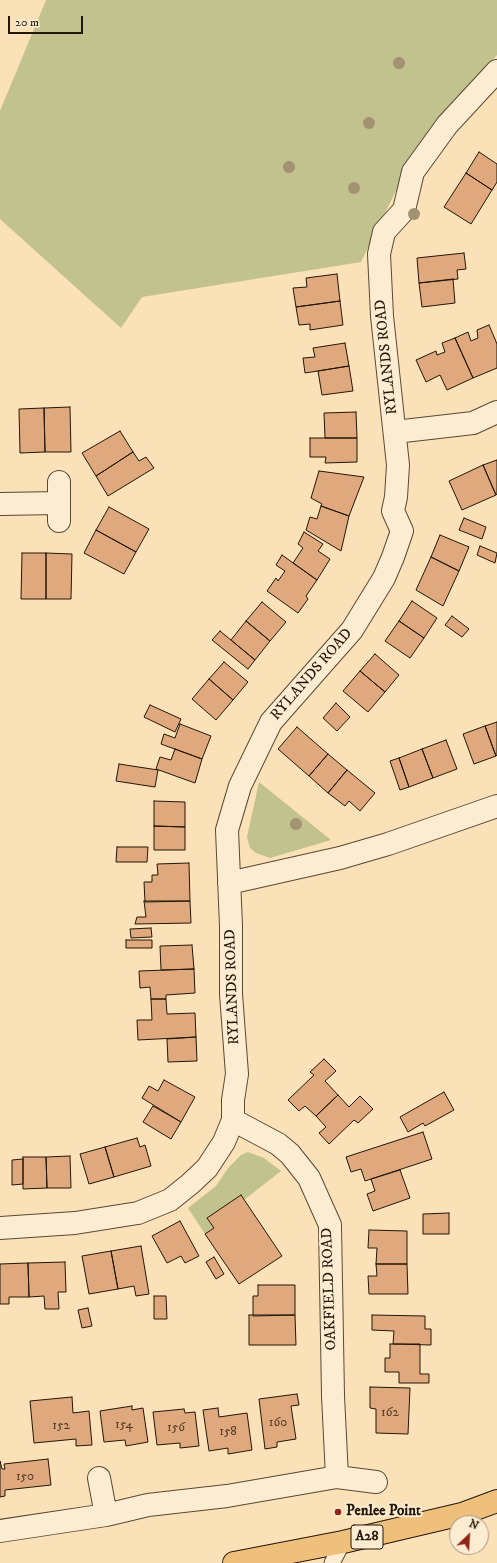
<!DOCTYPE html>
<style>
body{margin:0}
#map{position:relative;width:497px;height:1563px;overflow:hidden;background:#fbe1b8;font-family:"IM FELL DW Pica",serif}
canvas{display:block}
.north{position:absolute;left:449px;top:1515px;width:40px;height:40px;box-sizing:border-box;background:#fcecd1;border:1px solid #a59681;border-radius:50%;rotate:25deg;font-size:11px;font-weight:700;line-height:16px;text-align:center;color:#221608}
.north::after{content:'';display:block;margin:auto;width:14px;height:18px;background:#8f2418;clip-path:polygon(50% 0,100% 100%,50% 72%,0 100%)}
.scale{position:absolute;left:8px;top:16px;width:75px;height:18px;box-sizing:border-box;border:2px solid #221608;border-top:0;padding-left:5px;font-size:12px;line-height:14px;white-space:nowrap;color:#221608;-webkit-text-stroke:3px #fcecd1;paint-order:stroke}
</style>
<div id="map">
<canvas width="497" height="1563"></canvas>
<div class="north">N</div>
<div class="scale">20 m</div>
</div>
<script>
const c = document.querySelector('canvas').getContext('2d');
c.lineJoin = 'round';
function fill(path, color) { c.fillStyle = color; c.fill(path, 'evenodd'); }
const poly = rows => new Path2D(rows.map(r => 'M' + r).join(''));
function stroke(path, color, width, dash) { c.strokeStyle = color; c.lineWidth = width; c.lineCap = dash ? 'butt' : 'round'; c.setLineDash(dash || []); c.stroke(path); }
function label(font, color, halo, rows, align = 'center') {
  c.font = font + ' "IM FELL DW Pica",serif'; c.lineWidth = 4; c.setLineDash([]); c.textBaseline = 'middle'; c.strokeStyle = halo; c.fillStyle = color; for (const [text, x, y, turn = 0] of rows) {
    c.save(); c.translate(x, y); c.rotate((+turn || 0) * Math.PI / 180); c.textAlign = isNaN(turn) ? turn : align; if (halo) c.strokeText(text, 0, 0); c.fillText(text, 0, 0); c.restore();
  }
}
fill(poly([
 [46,0,497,0,497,55,465,92,436,120,411,160,361,262,142,297,121,328,0,219,0,111],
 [259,782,331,840,270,858,256,853,250,848,247,837],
 [248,1152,264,1158,281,1171,244,1200,241,1195,207,1218,214,1228,205,1234,188,1208,216,1186,228,1168,241,1155]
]), '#c1c28d');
const building = poly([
 [479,152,497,164,497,182,492,190,466,173,479,152],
 [466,173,492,190,471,224,444,207,466,173],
 [464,253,466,269,457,270,458,279,419,283,417,258,464,253],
 [337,274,340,301,296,307,293,288,307,287,306,278,337,274],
 [453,279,455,303,422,307,419,283,453,279],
 [340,301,343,325,310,330,310,324,299,325,296,307,340,301],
 [489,325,497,344,497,368,473,378,455,338,468,332,471,341,478,338,477,330,489,325],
 [455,338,473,378,447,390,440,375,426,382,416,360,436,351,437,355,445,352,442,343,455,338],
 [345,343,349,366,305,373,303,358,315,357,313,348,345,343],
 [349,366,353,391,322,395,318,371,349,366],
 [70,407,71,452,45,452,44,408,70,407],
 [44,408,45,452,20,453,19,409,44,408],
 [356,412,357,438,325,438,324,413,356,412],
 [120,431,133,452,96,476,82,453,120,431],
 [310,438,357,438,357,462,325,463,326,457,310,457,310,438],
 [133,452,139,461,146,457,154,468,108,496,96,476,133,452],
 [497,460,497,494,496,495,483,465,497,460],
 [483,465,496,495,462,510,449,481,483,465],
 [319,471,364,477,349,516,321,506,322,504,311,498,319,471],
 [321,506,349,516,341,551,306,530,310,517,317,519,321,506],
 [109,507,149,529,136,552,96,530,109,507],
 [464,518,486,527,482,539,459,530,464,518],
 [96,530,136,552,124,574,84,553,96,530],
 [304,532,323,544,318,551,330,559,317,580,293,563,303,548,298,544,304,532],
 [440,535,469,547,459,571,431,557,440,535],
 [480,546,497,553,495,563,477,555,480,546],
 [22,553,46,553,46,599,21,599,22,553],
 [46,553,72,554,71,599,46,599,46,553],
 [282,555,317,580,306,596,308,599,298,613,267,591,276,578,278,581,285,571,276,565,282,555],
 [431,557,459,571,443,606,416,590,431,557],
 [412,601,437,618,424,638,399,621,412,601],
 [262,602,286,622,270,641,246,621,262,602],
 [452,616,469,629,462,637,445,625,452,616],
 [246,621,270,641,255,660,231,640,246,621],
 [399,621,424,638,410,658,385,641,399,621],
 [220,631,255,660,248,669,212,640,220,631],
 [375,654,399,675,385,692,360,671,375,654],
 [224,662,248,682,233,700,209,679,224,662],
 [360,671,385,692,368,712,343,691,360,671],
 [209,679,233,700,216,720,192,699,209,679],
 [336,703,350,717,337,731,323,718,336,703],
 [150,705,181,719,175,732,144,717,150,705],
 [497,722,497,755,496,756,485,726,497,722],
 [180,724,211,736,202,759,161,744,164,734,175,738,180,724],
 [485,726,496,756,474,764,463,734,485,726],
 [297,727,328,754,309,776,278,749,297,727],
 [446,740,457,769,433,778,422,749,446,740],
 [175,749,202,759,195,783,156,769,160,757,171,760,175,749],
 [422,749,433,778,409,787,399,758,422,749],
 [328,754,347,770,328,793,309,776,328,754],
 [399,758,409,787,400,790,390,761,399,758],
 [119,764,158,770,155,787,116,781,119,764],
 [347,770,375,793,360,811,349,801,345,806,328,793,347,770],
 [154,801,185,802,185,827,154,826,154,801],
 [154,826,185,827,185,850,154,850,154,826],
 [117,847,148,847,147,862,116,862,117,847],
 [189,863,190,901,145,902,144,882,152,882,152,875,158,875,157,864,189,863],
 [144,901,190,901,191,923,135,924,137,917,146,917,144,901],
 [151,928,152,937,131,938,130,929,151,928],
 [126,940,152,940,152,948,126,948,126,940],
 [192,945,194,969,161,970,160,946,192,945],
 [194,969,195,993,166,995,166,999,151,999,150,987,140,988,139,971,194,969],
 [151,999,166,999,167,1014,195,1013,196,1037,138,1040,137,1020,152,1020,151,999],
 [196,1037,197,1061,168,1062,167,1039,196,1037],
 [324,1059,336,1071,325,1081,338,1095,316,1116,305,1106,299,1111,288,1100,314,1075,310,1072,324,1059],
 [164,1080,195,1097,181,1122,142,1098,149,1086,158,1091,164,1080],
 [444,1092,454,1110,425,1126,423,1123,408,1132,400,1117,444,1092],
 [338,1095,349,1107,360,1096,373,1109,358,1123,354,1120,329,1144,319,1133,326,1127,316,1116,338,1095],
 [153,1106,181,1122,171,1139,143,1122,153,1106],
 [423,1132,432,1159,365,1181,361,1169,351,1172,346,1157,423,1132],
 [137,1138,140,1147,145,1145,151,1166,114,1177,105,1147,137,1138],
 [105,1147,114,1177,89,1184,80,1154,105,1147],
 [70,1156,71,1188,47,1188,46,1157,70,1156],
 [23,1157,46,1157,47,1188,23,1189,23,1157],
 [23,1159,23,1184,12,1185,12,1160,23,1159],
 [400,1170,410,1198,373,1211,367,1194,375,1191,371,1179,400,1170],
 [241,1195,282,1256,239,1284,205,1234,214,1228,207,1218,241,1195],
 [449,1213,449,1234,423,1234,423,1214,449,1213],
 [180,1221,199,1256,185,1263,181,1256,167,1263,152,1236,180,1221],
 [369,1230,407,1231,407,1264,376,1264,377,1248,368,1248,369,1230],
 [141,1246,149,1294,136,1296,134,1286,118,1289,111,1251,141,1246],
 [111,1251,118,1289,89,1294,82,1256,111,1251],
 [214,1257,224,1274,216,1279,206,1262,214,1257],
 [65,1262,66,1292,58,1292,59,1309,45,1309,44,1296,29,1297,28,1263,65,1262],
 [28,1263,29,1297,9,1297,9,1304,0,1304,0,1264,28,1263],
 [376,1264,407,1264,408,1294,369,1294,368,1276,377,1276,376,1264],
 [258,1285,295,1285,295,1315,253,1316,253,1296,258,1296,258,1285],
 [154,1296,166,1296,167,1319,154,1319,154,1296],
 [88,1308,92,1326,82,1328,78,1310,88,1308],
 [249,1315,295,1315,296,1345,249,1345,249,1315],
 [372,1315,425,1316,425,1329,431,1329,431,1345,393,1344,394,1331,372,1330,372,1315],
 [390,1344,420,1344,420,1374,429,1374,429,1383,399,1383,399,1372,385,1372,385,1358,390,1358,390,1344],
 [370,1387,410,1388,408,1434,376,1433,376,1409,370,1408,370,1387],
 [297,1394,299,1405,291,1406,296,1439,277,1442,277,1447,265,1449,259,1399,297,1394],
 [72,1397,73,1413,89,1411,92,1445,76,1446,76,1439,34,1443,30,1401,72,1397],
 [132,1406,132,1410,143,1408,148,1442,126,1446,125,1440,104,1442,100,1411,132,1406],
 [218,1408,219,1417,247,1413,252,1450,228,1454,228,1448,209,1451,203,1410,218,1408],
 [184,1409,185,1413,195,1412,199,1446,180,1448,180,1443,157,1445,153,1412,184,1409],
 [48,1459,51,1485,5,1490,5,1496,0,1497,0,1461,2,1469,5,1469,4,1464,48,1459]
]);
fill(building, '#dfa97d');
stroke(building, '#221608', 1);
const lane = poly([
 [332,1563,343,1542]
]);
const street = poly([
 [395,432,473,423,497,412],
 [59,482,59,521],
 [0,504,59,503],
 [229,883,340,858,388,844,497,806],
 [0,1228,75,1223,138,1213,170,1200,190,1184,207,1168,224,1142,233,1120,233,1100,237,1074,231,994,231,926,227,830,240,786,271,722,352,630,384,578,393,557,402,531,393,511,396,497,398,465,382,316,379,254,384,232,404,210,413,172,447,125,497,71],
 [337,1477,376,1482],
 [99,1478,106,1515],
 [0,1531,106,1515,148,1505,227,1496,337,1477,333,1396,330,1225,309,1178,290,1154,278,1144,233,1120]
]);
const highway = poly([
 [234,1563,343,1542,462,1514,497,1501]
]);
stroke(lane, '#584934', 17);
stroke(street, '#584934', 24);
stroke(highway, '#221608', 24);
stroke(lane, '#fcecd1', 15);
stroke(street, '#fcecd1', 22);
stroke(highway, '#eec07c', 22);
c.fillStyle = '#a29271';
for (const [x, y] of [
 [399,63],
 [369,123],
 [289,167],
 [354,188],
 [414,214],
 [296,824]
]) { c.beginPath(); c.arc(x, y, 6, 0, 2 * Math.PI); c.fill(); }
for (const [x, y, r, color] of [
 [338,1512,4,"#8f2418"]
]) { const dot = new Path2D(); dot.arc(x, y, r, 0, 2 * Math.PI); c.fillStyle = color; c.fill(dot); stroke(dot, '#fcecd1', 1.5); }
label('13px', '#513b25', null, [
 ["162",390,1413],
 ["160",278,1423],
 ["154",124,1425],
 ["152",61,1426],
 ["156",176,1428],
 ["158",228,1432],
 ["150",25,1477]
]);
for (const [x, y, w] of [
 [367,1537,32]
]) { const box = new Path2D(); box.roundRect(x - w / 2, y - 12, w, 24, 3); c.fillStyle = '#fcecd1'; c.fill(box); stroke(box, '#221608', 1); }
label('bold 14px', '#221608', null, [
 ["A28",367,1537]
]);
label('15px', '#221608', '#fcecd1', [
 ["RYLANDS ROAD",387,357,-96],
 ["RYLANDS ROAD",312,675,-49],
 ["RYLANDS ROAD",233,987,-92],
 ["OAKFIELD ROAD",330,1289,-92]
]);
label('bold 15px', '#221608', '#fcecd1', [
 ["Penlee Point",346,1512]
], 'left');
</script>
